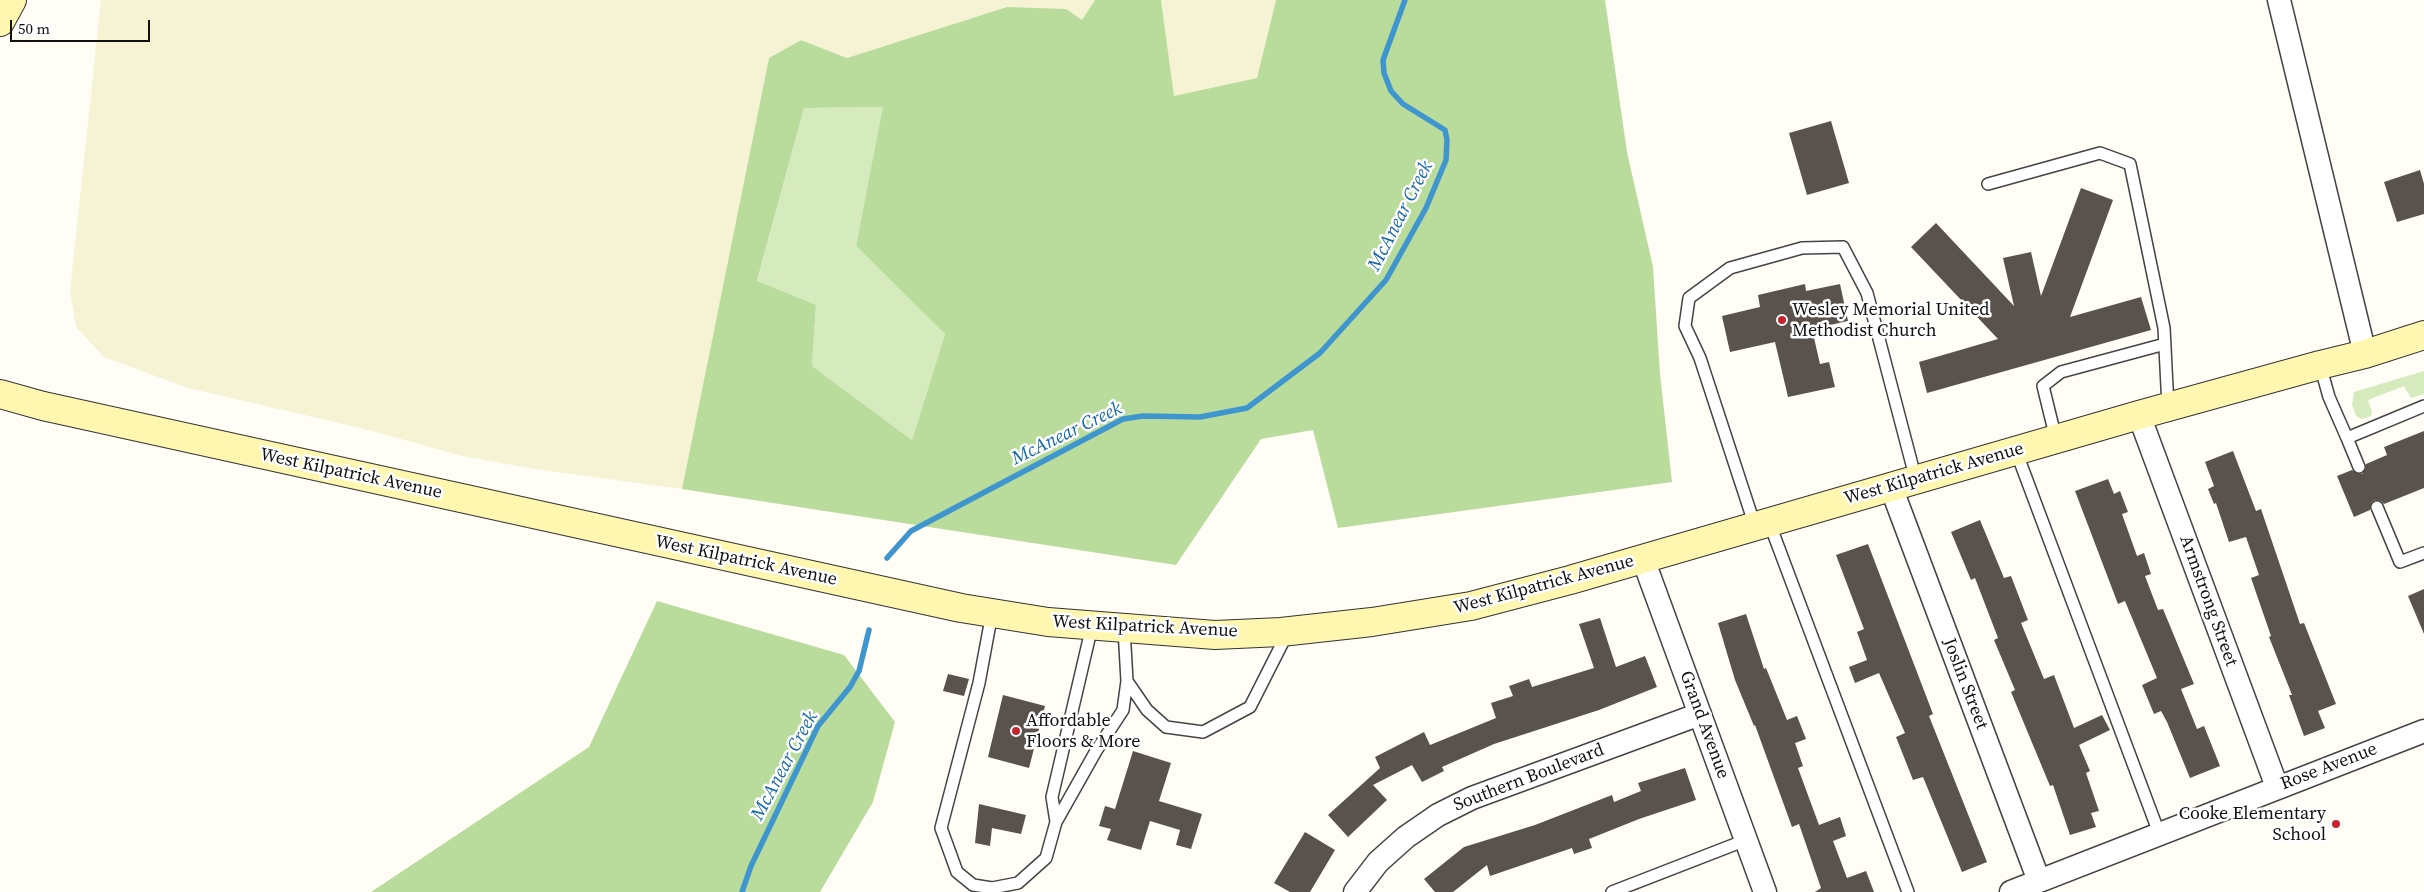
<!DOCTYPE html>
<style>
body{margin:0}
#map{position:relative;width:2424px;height:892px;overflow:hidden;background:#fffdf5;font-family:"Source Serif 4",serif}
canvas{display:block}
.scale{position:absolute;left:10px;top:20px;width:140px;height:22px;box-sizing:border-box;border:2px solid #111;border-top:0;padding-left:6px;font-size:15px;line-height:18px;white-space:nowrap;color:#111;-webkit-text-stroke:4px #fff;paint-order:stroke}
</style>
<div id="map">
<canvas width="2424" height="892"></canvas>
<div class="scale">50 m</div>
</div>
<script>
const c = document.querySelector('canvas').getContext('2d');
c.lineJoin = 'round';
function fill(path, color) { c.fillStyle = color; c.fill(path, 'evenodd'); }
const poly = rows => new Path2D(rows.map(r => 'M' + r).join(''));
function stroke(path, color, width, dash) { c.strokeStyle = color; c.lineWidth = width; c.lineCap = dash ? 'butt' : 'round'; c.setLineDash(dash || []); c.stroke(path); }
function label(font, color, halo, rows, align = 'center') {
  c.font = font + ' "Source Serif 4",serif'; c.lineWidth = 5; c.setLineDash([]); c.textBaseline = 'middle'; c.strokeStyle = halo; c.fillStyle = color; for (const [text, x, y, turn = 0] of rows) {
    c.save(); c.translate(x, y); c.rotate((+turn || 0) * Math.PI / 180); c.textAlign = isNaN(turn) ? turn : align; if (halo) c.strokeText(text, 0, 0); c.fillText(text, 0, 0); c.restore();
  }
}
fill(poly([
 [101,0,1095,0,1082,20,1007,7,847,58,801,40,769,58,682,489,535,469,462,456,361,428,188,388,104,357,76,327,70,291],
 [1161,0,1276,0,1257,78,1174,96]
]), '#f6f3d4');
fill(poly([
 [884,107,856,246,945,334,912,440,812,366,816,305,757,282,804,108],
 [2424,371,2424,394,2411,398,2404,386,2368,400,2372,412,2371,416,2362,419,2356,416,2352,405,2354,392]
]), '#d5ebbd');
fill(poly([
 [1095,0,1161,0,1174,96,1257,78,1276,0,1605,0,1627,152,1653,267,1660,374,1672,482,1338,528,1313,430,1261,439,1176,565,682,489,769,58,801,40,847,58,1007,7,1066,9,1082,20],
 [883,107,856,246,945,334,912,440,812,366,816,305,757,281,804,108],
 [657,601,844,655,895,722,873,802,820,892,371,892,589,747]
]), '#b9dc9c');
stroke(poly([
 [887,558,911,531,1123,419,1143,416,1200,417,1247,408,1320,353,1386,280,1426,208,1446,160,1447,140,1445,130,1403,104,1391,91,1384,73,1383,60,1405,0],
 [742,892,751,866,818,726,850,687,859,671,869,630]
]), '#3f96cf', 5.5);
fill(poly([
 [1831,121,1849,183,1807,195,1789,133],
 [2420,170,2424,184,2424,214,2397,222,2384,182],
 [2081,188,2113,200,2070,317,2141,297,2151,330,1927,393,1919,362,1998,339,1911,247,1936,223,2014,306,2003,258,2031,252,2041,296],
 [1805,284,1806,291,1840,284,1848,321,1812,329,1820,364,1829,362,1835,387,1788,397,1775,342,1730,352,1722,316,1760,307,1758,295],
 [2424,431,2424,488,2384,504,2381,501,2375,500,2371,503,2370,510,2354,517,2337,476,2352,470,2358,474,2362,474,2366,468,2366,464,2387,455,2384,447],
 [2233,451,2256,511,2261,509,2300,624,2304,623,2336,704,2318,711,2325,728,2304,736,2289,695,2292,695,2269,637,2271,636,2251,578,2259,575,2246,537,2229,542,2216,503,2214,504,2208,489,2214,486,2205,462],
 [2108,479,2114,494,2120,491,2128,512,2122,514,2137,556,2144,553,2151,574,2145,576,2158,610,2163,609,2194,684,2181,689,2197,729,2204,726,2220,766,2190,778,2167,722,2161,711,2154,714,2142,685,2157,678,2125,601,2118,604,2075,491],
 [1980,520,2004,578,2011,576,2028,620,2021,623,2044,679,2054,675,2074,728,2102,715,2110,730,2079,745,2090,771,2086,773,2099,811,2091,813,2096,827,2070,835,2053,785,2050,786,2011,692,2015,690,1994,640,1998,638,1975,578,1971,580,1951,532],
 [1868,544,1933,714,1929,716,1987,862,1962,872,1923,777,1913,780,1896,737,1905,733,1879,673,1855,683,1849,667,1867,660,1857,632,1864,629,1836,555],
 [2424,589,2424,634,2408,596],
 [1746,614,1764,669,1766,668,1787,720,1797,716,1806,739,1795,743,1803,766,1798,768,1819,825,1840,817,1846,836,1833,841,1847,878,1866,871,1874,892,1815,892,1821,888,1799,824,1792,827,1755,725,1754,726,1735,680,1718,623],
 [1600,618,1616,667,1645,656,1657,687,1599,710,1494,744,1442,767,1444,771,1422,782,1412,765,1373,785,1387,800,1348,837,1328,815,1380,768,1375,757,1424,732,1430,745,1496,718,1491,703,1513,696,1509,686,1529,679,1532,687,1594,668,1579,624],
 [948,674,969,679,964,696,943,691],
 [1003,695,1045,706,1029,768,988,757],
 [1133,751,1171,763,1159,801,1202,814,1191,849,1176,845,1180,830,1150,821,1141,850,1107,840,1111,829,1099,826,1105,806,1115,809],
 [1685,768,1696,800,1639,819,1589,839,1592,848,1574,854,1572,848,1490,876,1487,865,1453,892,1435,892,1424,879,1464,847,1535,825,1612,795,1614,802,1641,791,1638,783],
 [979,804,1026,815,1021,834,992,828,990,846,975,843],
 [1305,832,1335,850,1310,892,1290,892,1274,883]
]), '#5a524d');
const service = poly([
 [1988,184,2100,153,2130,164,2164,328,2168,407],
 [2320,365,2329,397,2347,438,2424,406],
 [2347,438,2359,467],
 [2056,439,2043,386,2061,372,2165,344],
 [2016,451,2159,833],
 [2377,507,2400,562,2424,553],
 [1769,522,1908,892],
 [1755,526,1700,358,1685,326,1689,298,1730,268,1802,248,1843,247,1867,293,1916,480],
 [992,613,979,683,941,828,957,872,973,885,992,888,1018,883,1046,858,1056,822,1052,797,1092,626],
 [1127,681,1147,710,1166,727,1203,732,1250,707,1288,632],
 [1056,822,1096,751,1123,710,1127,681,1124,629],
 [1612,892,1746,840]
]);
const minor = poly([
 [2279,0,2365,354],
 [2139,415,2277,787],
 [1891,487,2039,881],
 [1643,559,1765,892],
 [1355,892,1378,862,1406,837,1438,815,1472,798,1700,714],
 [2011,892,2424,731]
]);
const secondary = poly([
 [0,22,12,0],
 [0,394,43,406,961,608,1048,622,1215,635,1281,632,1372,622,1471,606,1570,580,2139,415,2320,365,2365,354,2424,335]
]);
stroke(service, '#444', 14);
stroke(minor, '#444', 25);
stroke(secondary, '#333', 30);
stroke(service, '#fff', 11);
stroke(minor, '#fff', 22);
stroke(secondary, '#fff6b0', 28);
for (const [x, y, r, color] of [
 [1782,320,5,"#c4262e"],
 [1016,731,5,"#c4262e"],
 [2336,824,5,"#c4262e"]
]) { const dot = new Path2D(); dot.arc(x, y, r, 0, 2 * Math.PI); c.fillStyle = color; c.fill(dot); stroke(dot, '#fff', 2); }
label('18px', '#111', '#fff', [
 ["Wesley Memorial United",1792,310],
 ["Methodist Church",1792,331],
 ["Affordable",1026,721],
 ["Floors & More",1026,742],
 ["Cooke Elementary",2326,814,"right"],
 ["School",2326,835,"right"]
], 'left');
label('18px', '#111', '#fff', [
 ["West Kilpatrick Avenue",351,474,12],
 ["West Kilpatrick Avenue",1934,474,-16],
 ["West Kilpatrick Avenue",746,561,12],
 ["West Kilpatrick Avenue",1544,585,-15],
 ["Armstrong Street",2208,601,70],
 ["West Kilpatrick Avenue",1145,627,3],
 ["Joslin Street",1965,684,69],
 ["Grand Avenue",1704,725,70],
 ["Rose Avenue",2329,767,-21],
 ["Southern Boulevard",1529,778,-21]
]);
label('italic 19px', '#1768a6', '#fff', [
 ["McAnear Creek",1401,216,-63],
 ["McAnear Creek",1067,434,-26],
 ["McAnear Creek",785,766,-62]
]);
</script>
